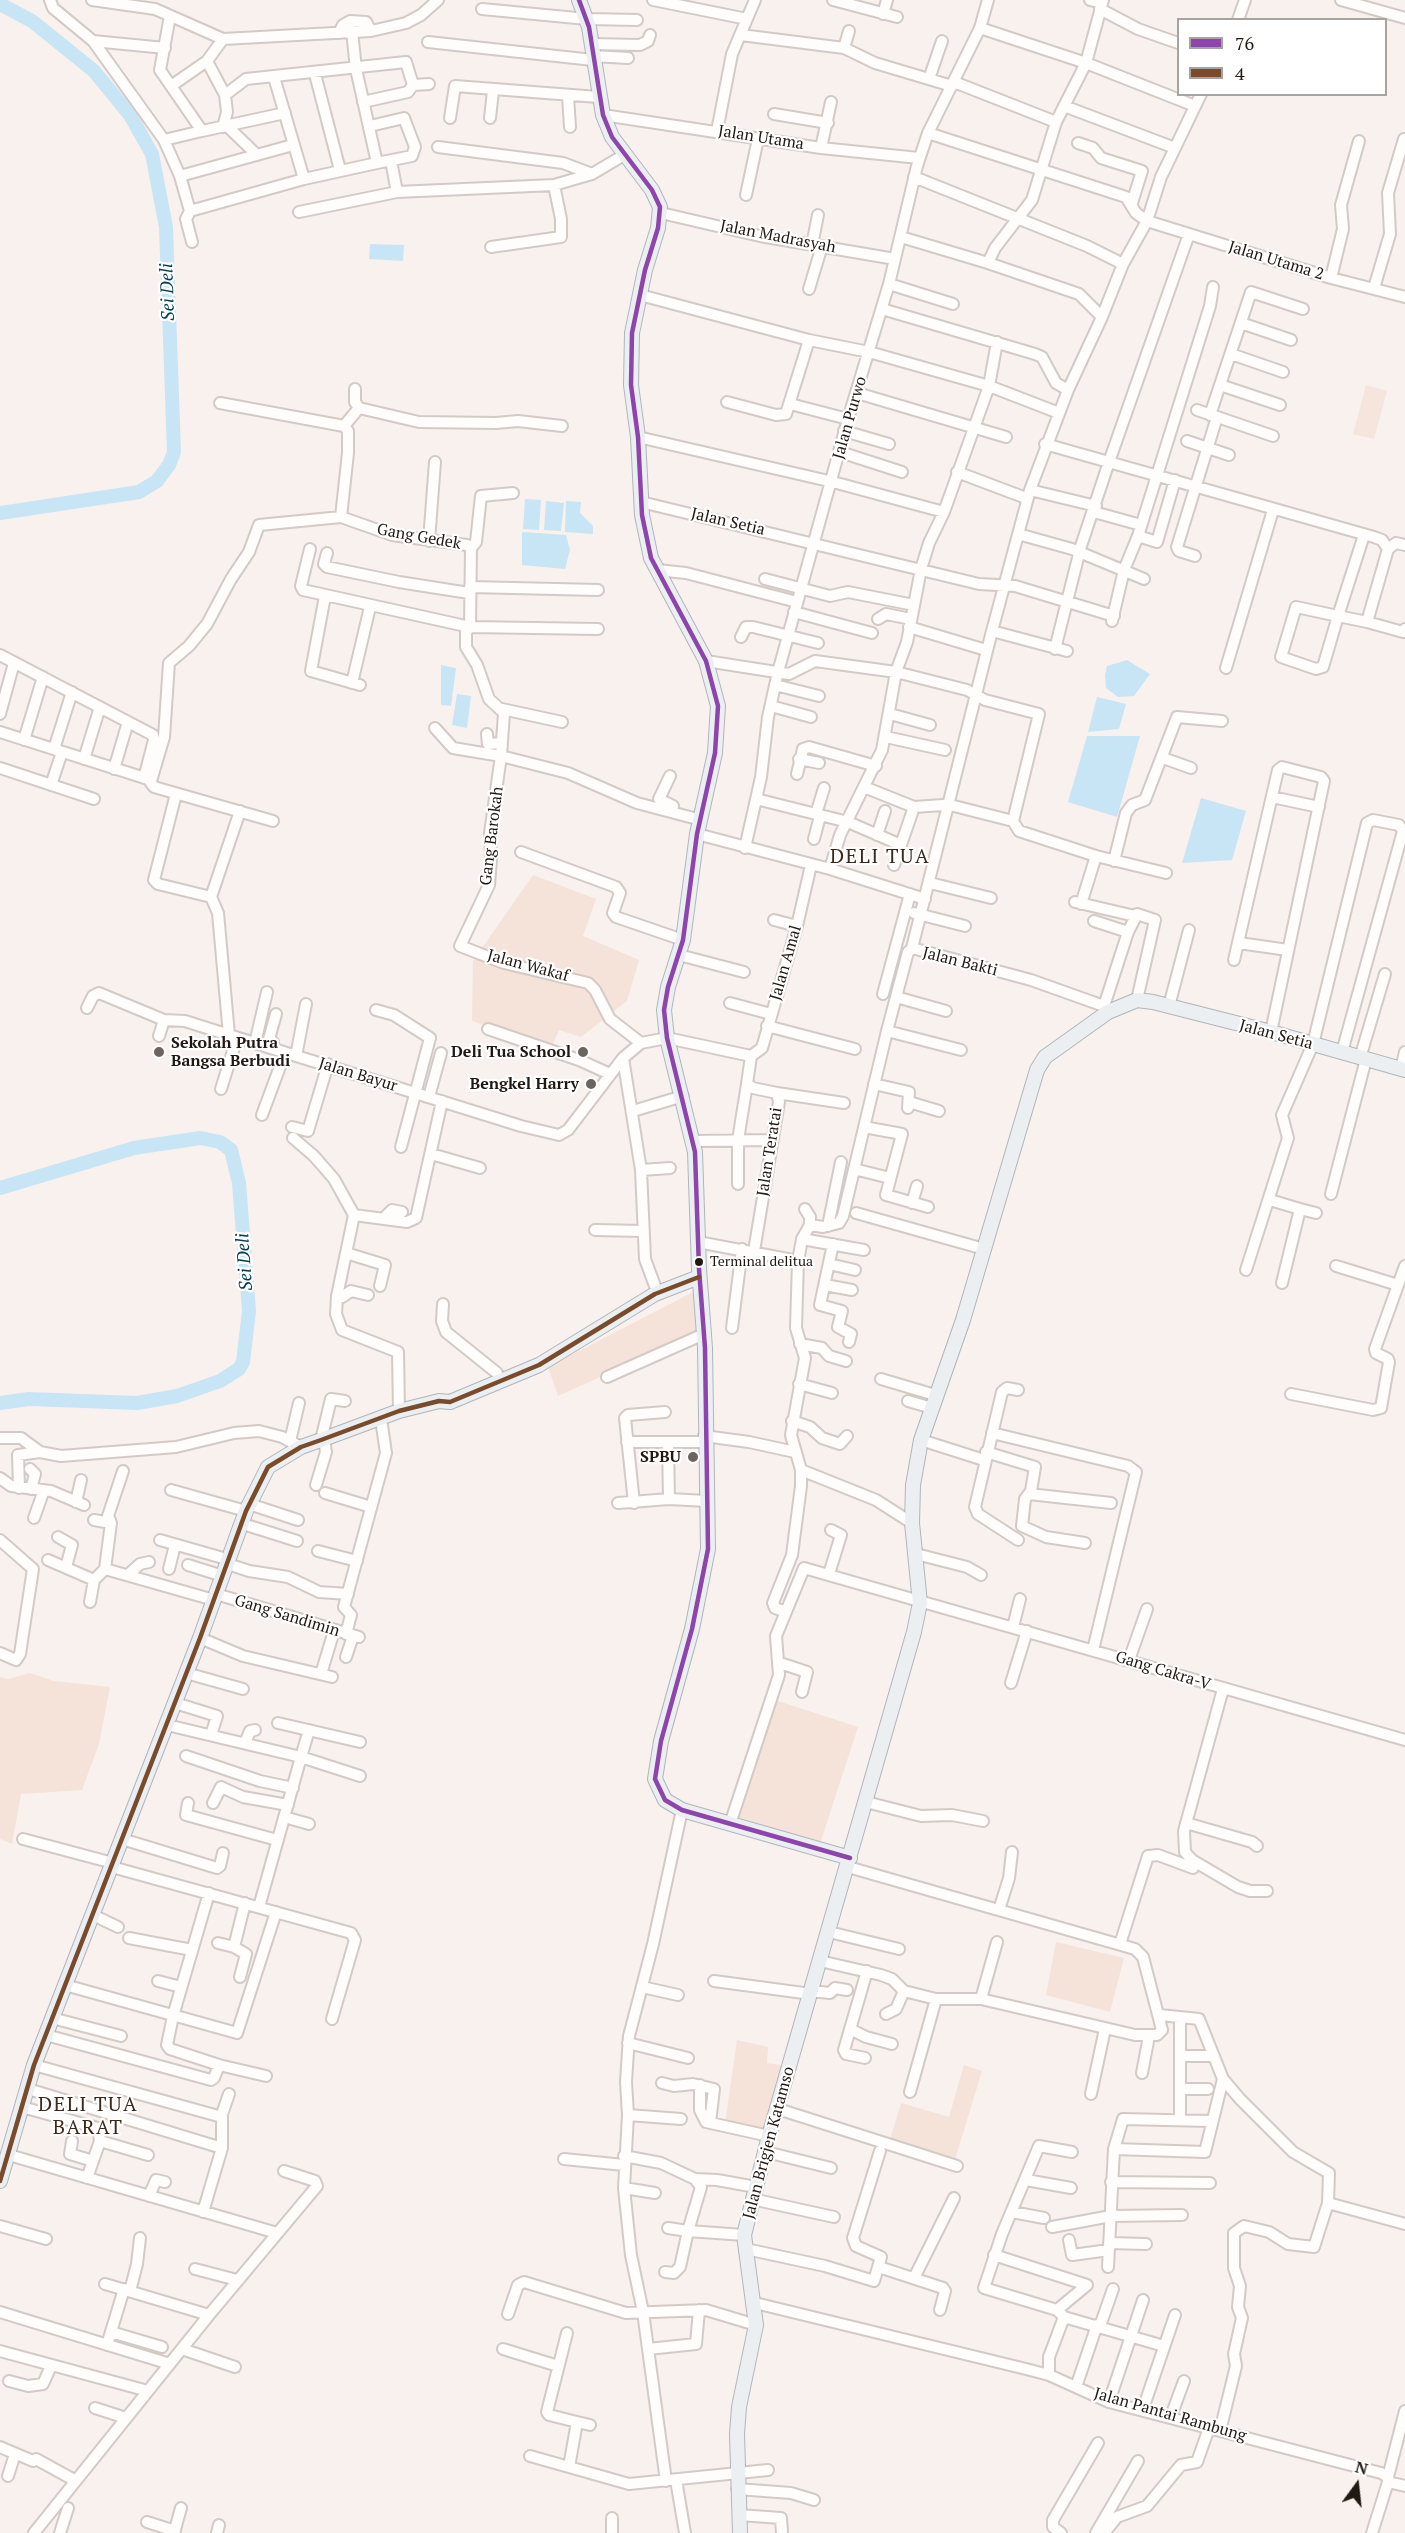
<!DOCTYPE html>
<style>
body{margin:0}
#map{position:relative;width:1405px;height:2533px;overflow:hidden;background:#f8f1ee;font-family:"PT Serif",serif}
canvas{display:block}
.legend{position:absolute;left:1177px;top:18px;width:210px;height:78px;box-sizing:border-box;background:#fff;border:2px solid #a7a3a0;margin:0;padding:8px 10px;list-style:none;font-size:18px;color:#221812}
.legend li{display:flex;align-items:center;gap:12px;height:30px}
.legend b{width:30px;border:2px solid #a7a3a0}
.north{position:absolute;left:1327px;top:2455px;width:60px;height:60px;-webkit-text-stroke:4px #fff;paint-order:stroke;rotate:15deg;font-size:16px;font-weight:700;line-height:24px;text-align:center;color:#221812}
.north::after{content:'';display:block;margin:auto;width:21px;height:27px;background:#221812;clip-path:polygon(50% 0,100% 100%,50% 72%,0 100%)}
</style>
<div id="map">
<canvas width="1405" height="2533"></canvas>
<ul class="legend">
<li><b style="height:8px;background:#8e44ad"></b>76</li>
<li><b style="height:8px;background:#7a4b2a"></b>4</li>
</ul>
<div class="north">N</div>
</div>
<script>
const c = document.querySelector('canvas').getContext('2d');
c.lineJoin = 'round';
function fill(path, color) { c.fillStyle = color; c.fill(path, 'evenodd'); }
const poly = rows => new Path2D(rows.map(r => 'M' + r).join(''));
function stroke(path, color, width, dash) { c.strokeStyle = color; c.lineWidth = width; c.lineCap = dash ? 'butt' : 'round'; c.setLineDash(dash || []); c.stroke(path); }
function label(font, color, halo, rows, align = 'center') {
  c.font = font + ' "PT Serif",serif'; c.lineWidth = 4.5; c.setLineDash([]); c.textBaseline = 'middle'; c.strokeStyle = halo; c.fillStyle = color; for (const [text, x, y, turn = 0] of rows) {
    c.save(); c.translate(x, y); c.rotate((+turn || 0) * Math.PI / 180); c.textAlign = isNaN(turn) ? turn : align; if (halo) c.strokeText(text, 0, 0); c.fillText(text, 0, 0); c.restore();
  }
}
fill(poly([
 [1366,385,1387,391,1374,439,1353,434]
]), '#f5e5dd');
fill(poly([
 [533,875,596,899,583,936,639,960,627,1001,581,1037,559,1030,551,1049,472,1021,473,961],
 [695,1291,701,1332,558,1396,548,1367],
 [30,1673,54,1681,110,1687,99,1744,82,1790,21,1794,12,1844,0,1839,0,1677,8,1679],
 [775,1700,858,1727,820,1844,737,1817],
 [1056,1942,1124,1958,1110,2012,1046,1995],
 [737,2040,768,2047,767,2063,787,2066,771,2134,725,2124],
 [964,2065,982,2071,954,2163,889,2143,901,2103,949,2117]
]), '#f5e3d9');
fill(poly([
 [370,244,404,245,403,261,369,259],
 [525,499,541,500,539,530,523,529],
 [546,501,564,503,561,531,544,530],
 [566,501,581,502,580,513,593,526,593,534,565,532],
 [522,532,566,535,570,550,565,569,522,565],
 [1127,660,1150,674,1134,696,1118,697,1106,688,1105,675,1107,666],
 [441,665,456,668,451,706,441,705],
 [457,694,471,696,467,728,452,725],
 [1097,697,1126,704,1119,729,1088,732],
 [1087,736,1140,736,1117,817,1068,802],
 [1201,798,1246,811,1232,860,1182,863]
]), '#c8e5f5');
stroke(poly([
 [0,4,32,21,94,71,130,115,152,154,166,227,174,452,169,465,157,481,139,492,0,513],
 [0,1188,134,1148,200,1138,220,1142,231,1150,239,1183,249,1311,243,1362,239,1369,220,1381,177,1396,137,1403,29,1399,0,1403]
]), '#c8e5f5', 14);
const minor = poly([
 [50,0,53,8,93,41,164,140],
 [92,0,155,9,223,39,371,31,406,23,421,15,438,0],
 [653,0,747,19],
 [833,0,897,17],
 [1090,0,1102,3],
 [1341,0,1405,18],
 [482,9,587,19,637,20],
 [1100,9,1138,29,1178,43],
 [883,14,887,0],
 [170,16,160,70,202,131,164,140,180,176,190,211,186,219,192,242],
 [1238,20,1245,0],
 [980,28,1086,63,1195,106],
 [339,33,343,25,350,21,366,22,371,31],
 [741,35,844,48,875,63,952,86],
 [93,41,165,48],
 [428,42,593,60],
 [591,44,640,45,648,41,650,35],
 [844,48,849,31],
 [593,56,628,58],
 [207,61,225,95,227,112,223,127],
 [315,74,340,170],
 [274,77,304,179,377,163,356,69,352,31],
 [929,79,942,41],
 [954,82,1056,122],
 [413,85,429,84],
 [171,86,207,61,223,39],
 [225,95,246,79,406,62,413,85,408,92,363,102],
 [568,96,570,127],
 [1064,106,1175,148],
 [774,114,828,123],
 [603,115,821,148,919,158],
 [450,118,455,86,598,97],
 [490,118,493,91],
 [227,126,256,154],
 [370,126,404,118,415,147,412,156,377,163],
 [202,131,285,113],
 [717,131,732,54,755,0],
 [928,133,1126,197,1136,213,1147,221,1331,278,1405,297],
 [1078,143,1093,148,1101,158,1142,171,1132,203],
 [438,147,563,163,592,174],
 [821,148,831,102],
 [391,161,397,192],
 [180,176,293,145],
 [914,177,1087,246,1123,264],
 [746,195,758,139],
 [190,211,304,179],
 [299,212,397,192,554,185,592,174,624,155],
 [661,213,760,236,895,259],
 [901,237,988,263,1079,294,1102,317],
 [812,245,818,215],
 [491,247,561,237,561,219,554,185],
 [988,263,995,248,1032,200,1056,122,1086,63,1103,0],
 [1331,278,1343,229,1341,205,1359,141],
 [889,284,953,304],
 [1374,288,1390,234,1388,193,1404,139],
 [809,289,822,246],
 [640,295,809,340,869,352,989,386,1059,413],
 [882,309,1035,354,1042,357,1056,383,1068,390],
 [1241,323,1291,340],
 [1231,354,1283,372],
 [1220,385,1280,405],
 [355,389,355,402,359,408],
 [857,393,1006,437],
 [727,402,776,415,786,414,809,340],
 [220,403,344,426,348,431,348,453,341,517],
 [790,404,848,419],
 [1197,410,1273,436],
 [1210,415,1251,292,1303,309],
 [344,426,359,408,419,422,496,423,518,421,562,426],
 [844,431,889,444],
 [638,437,833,482,944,512],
 [1187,441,1229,455],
 [1045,444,1374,537,1382,540,1388,549,1396,543,1405,545],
 [840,452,902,472],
 [957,472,1026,498],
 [1030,490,1068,390,1102,317,1123,264,1147,221,1161,177,1201,94],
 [641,502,979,584,1015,586,1114,616],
 [1094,512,1141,525],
 [1018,534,1072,549,1144,579],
 [1364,535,1338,616,1323,667,1316,669,1281,657,1296,607,1338,616,1367,622,1403,632,1405,629],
 [1138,536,1157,542,1175,480],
 [429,541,435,462],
 [471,548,470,627,466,632,466,647,477,665,489,699,504,713,501,756,568,773,637,803,701,820],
 [471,548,476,542,481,496,513,493],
 [310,549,301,586,303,590,470,627,598,629],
 [327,553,324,564,327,567,399,582,469,593],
 [1195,556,1179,551,1177,547,1217,417],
 [657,570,686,573,797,602],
 [765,579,830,596,848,592,914,605],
 [470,587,598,590],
 [325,596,311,671,360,685],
 [794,612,872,633],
 [878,619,886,614,911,619],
 [1112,621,1124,570,1138,536,1210,306,1213,287],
 [1367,622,1388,549],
 [909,627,986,650],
 [992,631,1030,490,1096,506],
 [741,637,746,627,753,627,818,643],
 [1055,649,1081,546,1109,462,1189,234],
 [1067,651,992,631,912,948,1031,980,1104,1006,1108,1012],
 [0,655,153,735,154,740,144,778],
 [706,661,789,674,815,661,896,672,967,690,985,700,1039,714,1013,821],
 [1226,668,1273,510],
 [352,683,370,607],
 [775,685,819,696],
 [771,706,811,717],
 [502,709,562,722],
 [0,714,14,663],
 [890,714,930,725],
 [435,728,453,748,501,756,490,833,491,859,489,885,460,946,504,963,588,983,595,990,610,1019,641,1043],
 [0,732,148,779,154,787,273,821],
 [487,734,488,744,501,743],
 [886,737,945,750],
 [24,740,43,677],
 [54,749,72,692],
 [1163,758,1191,768],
 [84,759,100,707],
 [799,759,819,763],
 [0,768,94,799],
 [114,769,128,722],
 [797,774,803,749,809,747,876,766],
 [670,776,659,799,673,806],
 [151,781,164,737,169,663,189,646,207,624,231,579,249,552,259,525,341,517,392,535,467,545,471,548],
 [51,785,62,752],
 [864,787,914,807],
 [176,794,154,880,158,884,211,897],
 [1272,797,1319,807],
 [756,799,848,822,901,845],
 [950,805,1013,821,1019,831,1096,856,1166,873],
 [240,811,211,897,218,913,229,1035,521,1126,559,1135,568,1130,623,1058,641,1043,667,1038,751,1056],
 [816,814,824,788],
 [697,834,830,869,925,899],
 [877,835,885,811],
 [814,839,820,816],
 [745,848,761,777,768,717,778,672,848,419,889,284,917,166,928,133,980,28,988,0],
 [521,852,616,887,620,893,613,913,616,917,683,940],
 [1114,861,1126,813,1132,805,1145,800,1177,717,1222,721],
 [894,865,914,807,943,805],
 [830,869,840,835,882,750,896,672,907,642,921,569,929,543,944,512,989,386,997,342],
 [930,883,991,898],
 [1075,902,1135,916],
 [1081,904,1096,856],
 [914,913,965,926],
 [774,920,797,926],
 [1094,921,1128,932],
 [1239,943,1288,950],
 [679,955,744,972],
 [1234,960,1278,770,1282,767,1321,777,1324,781,1271,1032],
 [883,994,910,894],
 [896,997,946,1011],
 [730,1003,771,1014],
 [1104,1006,1128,932,1137,914,1155,920,1137,1000],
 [1169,1006,1189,930],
 [87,1008,93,996,99,993,164,1020,185,1021,229,1035],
 [376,1010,394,1015,430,1038,401,1147],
 [767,1026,855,1049],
 [488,1029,579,1060,610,1074],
 [887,1031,961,1050],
 [159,1036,164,1020],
 [255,1043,267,992],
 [272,1048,273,1042,269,1039,276,1014],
 [296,1056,306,1004],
 [751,1056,747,1084,753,1088,777,1093,779,1102,754,1251],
 [751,1056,762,1048,797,926,811,865],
 [623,1058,641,1170,645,1259,655,1286],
 [1360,1058,1385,974],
 [1401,1069,1405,1052],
 [874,1084,909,1092,908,1108],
 [221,1089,237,1038],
 [777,1093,844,1103],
 [429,1097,441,1053],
 [909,1102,939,1111],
 [633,1111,683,1096],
 [262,1115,285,1053],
 [292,1127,308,1131,328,1064],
 [864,1127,902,1134,886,1195,928,1207],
 [293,1138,314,1156,334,1179,354,1215],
 [694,1141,772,1140],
 [431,1154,480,1168],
 [854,1169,890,1178],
 [641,1170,670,1168],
 [738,1184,738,1140,747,1084],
 [1331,1194,1366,1059],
 [1270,1200,1300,1209,1282,1283],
 [912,1203,917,1186],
 [805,1209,810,1217,810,1225],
 [1300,1209,1316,1213],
 [856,1213,984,1249],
 [384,1218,392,1210,402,1212],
 [828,1226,841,1162],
 [595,1230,643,1231],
 [802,1239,864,1250],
 [698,1242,798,1261],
 [833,1244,820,1305,842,1311,838,1327,851,1334,849,1342],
 [346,1253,385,1265,380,1286],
 [829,1264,855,1270],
 [1336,1266,1398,1285,1405,1266],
 [1246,1270,1288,1138,1282,1115,1313,1044,1367,823,1373,820,1399,825,1403,831,1342,1052],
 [825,1285,852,1290],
 [337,1296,342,1297,351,1291,368,1295],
 [443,1304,442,1321,446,1332,497,1373],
 [732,1328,742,1249],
 [800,1344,822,1348,829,1356,846,1361],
 [607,1377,704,1334],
 [881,1379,935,1395],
 [799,1384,832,1393],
 [1018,1390,1007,1388,1002,1392,975,1507,978,1514,1018,1540],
 [1291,1394,1373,1410,1381,1408,1389,1362,1388,1359,1376,1353,1375,1349,1398,1285],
 [908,1401,932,1408],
 [399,1411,398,1352,342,1330,336,1314,337,1296,354,1215,407,1222,416,1218,442,1101],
 [792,1421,810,1427,822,1438,840,1444,847,1436],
 [992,1433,1128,1466,1136,1472,1093,1650],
 [704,1436,749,1442,795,1452],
 [0,1438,21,1438,40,1452,61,1456,176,1447,234,1433,259,1431,282,1437,301,1447],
 [321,1440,331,1399,345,1401],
 [921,1440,984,1460],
 [290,1441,299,1403],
 [627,1442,704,1442],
 [986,1452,1035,1467,1031,1491,1025,1499,1022,1526,1046,1537,1085,1543],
 [30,1469,35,1474,31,1489],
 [801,1470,876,1500,912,1523],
 [0,1478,11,1486,51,1491,84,1505],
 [316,1485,326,1452,324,1439],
 [19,1488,18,1455,40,1452],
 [171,1490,246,1511],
 [325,1493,371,1507],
 [1029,1494,1111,1503],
 [669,1499,707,1501],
 [76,1502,81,1480],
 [618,1503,669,1499,668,1443],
 [634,1503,625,1418,628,1415,665,1412],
 [249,1504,298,1520],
 [34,1518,44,1490],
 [94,1520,111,1523],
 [243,1524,297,1541],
 [58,1537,72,1545,66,1567],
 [0,1540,33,1569,20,1654,16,1660,0,1653],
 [160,1540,230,1560],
 [318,1551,357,1561],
 [916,1554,967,1567,981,1575],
 [48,1560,94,1580],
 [228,1564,249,1571,288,1577,319,1592,348,1594],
 [188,1565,223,1576],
 [804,1568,1405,1740],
 [105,1569,111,1523,108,1516,123,1471],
 [169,1569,175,1545],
 [129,1574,140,1564,149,1562],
 [829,1574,841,1535,831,1530],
 [216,1594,359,1637],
 [90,1602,94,1580,105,1569,214,1600],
 [786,1612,775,1608,773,1603,792,1555,801,1486,801,1470,791,1435,805,1358,796,1328,798,1261,802,1239,810,1225,823,1227,839,1223,843,1216,887,1031,908,952,912,949],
 [1013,1627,1020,1599],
 [346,1634,351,1615,344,1607,386,1453,381,1419],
 [200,1638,243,1656,332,1677],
 [346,1657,353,1636],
 [1129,1660,1147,1609],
 [780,1663,807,1672,802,1692],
 [186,1673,243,1689],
 [321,1674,334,1631],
 [1011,1683,1027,1631],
 [1223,1689,1184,1831,1185,1852,1192,1860,1238,1887,1250,1891,1267,1891],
 [175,1703,217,1716,211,1735],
 [278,1723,360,1742],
 [167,1725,301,1757,259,1907],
 [309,1730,301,1757,360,1776],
 [245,1743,250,1731,255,1730],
 [186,1756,260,1781,293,1788],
 [866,1802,921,1816,952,1815,983,1821],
 [188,1803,186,1815,277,1840],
 [213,1803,221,1787,243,1797,288,1805],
 [284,1817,309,1824],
 [1186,1823,1252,1842,1257,1846],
 [730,1824,779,1675,776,1636,804,1568],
 [23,1839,113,1863],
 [122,1839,217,1868,220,1866,223,1853],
 [112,1867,351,1933,355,1940,332,2019],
 [209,1893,173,2016,167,2045,170,2049,219,2065,266,2076],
 [999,1910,1009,1878,1012,1852],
 [93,1915,118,1927],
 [829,1932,899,1949],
 [129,1938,192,1950],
 [218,1943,234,1947],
 [1120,1944,1148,1856,1158,1855,1193,1868],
 [820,1961,881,1975,892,1979,904,1991,936,1999,981,1999,1135,2035,1157,2035,1162,2030,1143,1957,1135,1949,848,1867],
 [240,1977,246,1954,234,1947,245,1903],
 [158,1981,181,1987],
 [714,1981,811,1994],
 [65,1985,237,2033,276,1912],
 [642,1987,678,1995],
 [811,1991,830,1993,835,1988,847,1990],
 [981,1999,997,1942],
 [886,2014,896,2009,904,1991],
 [1160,2015,1199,2019,1223,2079,1240,2099,1293,2152,1329,2173,1328,2203,1405,2224],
 [1180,2017,1180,2119],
 [52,2018,121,2036],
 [850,2029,866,2037,892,2044],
 [46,2035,211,2080,214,2078,219,2065],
 [628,2043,688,2058],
 [1181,2056,1214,2056],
 [865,2058,846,2054,844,2050,867,1971],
 [34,2065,222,2117,222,2148,203,2212],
 [1142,2073,1149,2036],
 [662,2083,674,2086,693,2084,714,2089,710,2123],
 [700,2085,700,2110,706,2122,769,2136],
 [28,2089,222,2148],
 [1181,2089,1208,2089],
 [910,2092,936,1999],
 [1091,2094,1105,2029],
 [22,2107,98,2128,100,2141,148,2155],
 [778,2109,957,2166],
 [628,2115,624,2188,655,2193],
 [221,2117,229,2094],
 [681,2119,628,2115,626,2082,629,2036,653,1944,682,1810],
 [72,2141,70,2154,93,2161],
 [1114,2149,1205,2152,1223,2079],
 [766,2152,831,2168],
 [1072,2152,1039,2146,1002,2234,984,2288,1057,2310,1064,2317,1164,2346],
 [9,2155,277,2233],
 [624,2156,661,2163,695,2179,717,2180,756,2187],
 [564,2159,624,2165],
 [87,2178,100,2141],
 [1026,2180,1071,2188],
 [1111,2182,1210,2183],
 [624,2188,631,2255,643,2312,666,2481],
 [149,2196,156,2180,165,2182],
 [752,2199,834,2217],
 [1012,2212,1044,2218],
 [0,2226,46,2239],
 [1052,2227,1111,2216,1182,2215],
 [668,2228,688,2231,701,2187,695,2179],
 [1069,2240,1072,2255,1109,2250],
 [1109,2243,1146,2244],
 [746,2249,825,2266,874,2281,881,2257,856,2246,853,2238,880,2151],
 [994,2255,1087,2285,1057,2310],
 [879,2267,943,2288,945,2291,940,2310],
 [1108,2267,1114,2149,1123,2119,1209,2121],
 [195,2269,237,2280],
 [665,2272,674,2273,680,2267,688,2231,744,2235],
 [914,2278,954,2198],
 [105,2284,209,2315],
 [130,2291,137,2264,140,2238],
 [755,2303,1026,2369,1049,2375,1109,2402,1381,2473,1388,2477,1388,2482,1405,2486],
 [0,2312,170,2364],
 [508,2314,518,2285,524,2282,626,2313,706,2310,756,2325],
 [1100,2326,1113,2289],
 [111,2332,162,2347],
 [567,2333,547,2412,549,2415,577,2422,569,2467],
 [107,2345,124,2289],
 [182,2349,235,2367],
 [503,2349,558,2366],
 [648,2349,696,2344,699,2310],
 [0,2351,148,2391],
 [1049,2375,1049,2357,1064,2317],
 [9,2381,28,2386,43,2384,51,2366],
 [1076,2387,1097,2325],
 [1109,2402,1143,2300],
 [95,2408,126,2418],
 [1143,2409,1175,2315],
 [1171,2416,1184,2381],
 [577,2422,590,2425],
 [1220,2431,1236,2366,1234,2354,1242,2318,1238,2307,1240,2286,1234,2268,1234,2233,1244,2226,1269,2232,1288,2244,1314,2247,1328,2203],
 [0,2447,33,2461,36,2459,76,2481],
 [530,2456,629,2484,768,2470],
 [8,2476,15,2454],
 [1388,2477,1405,2411],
 [676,2480,685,2533],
 [737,2489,791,2493,814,2500],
 [739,2515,781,2518,782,2533],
 [147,2522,175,2531],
 [34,2533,209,2315,317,2186,315,2181,284,2171],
 [60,2533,68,2508],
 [174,2533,181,2508],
 [217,2533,219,2525],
 [612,2533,612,2518],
 [1061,2533,1053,2527,1053,2520,1098,2443],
 [1096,2533,1138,2461],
 [1104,2533,1117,2517,1147,2506,1181,2465,1197,2462,1209,2428],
 [1372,2533,1388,2482]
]);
const major = poly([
 [579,0,589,27,603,115,612,137,652,190,660,207,658,228,645,270,632,333,631,385,638,437,642,515,651,558,706,661,718,706,715,753,697,834,683,940,668,987,664,1010,667,1038,695,1152,699,1269,705,1348,708,1549,692,1629,661,1741,655,1779,665,1800,682,1810,850,1858],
 [0,2181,34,2065,200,1638,246,1511,268,1467,301,1447,321,1440,399,1411,439,1401,450,1402,539,1365,655,1294,699,1277],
 [740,2533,737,2434,739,2407,756,2325,744,2235,769,2136,914,1632,920,1603,912,1523,913,1485,921,1440,963,1320,1037,1070,1045,1057,1108,1012,1137,1000,1153,1002,1271,1032,1405,1070]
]);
stroke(minor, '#d3cac5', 14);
stroke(major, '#afb6b9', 16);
stroke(minor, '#fefdfc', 10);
stroke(major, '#ebeff2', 14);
stroke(poly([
 [579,0,589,27,603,115,612,137,652,190,660,207,658,228,645,270,632,333,631,385,638,437,642,515,651,558,706,661,718,706,715,753,697,834,683,940,668,987,664,1010,667,1038,695,1152,699,1269,705,1348,708,1549,692,1629,661,1741,655,1779,665,1800,682,1810,850,1858]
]), '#8e44ad', 4.5);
stroke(poly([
 [0,2181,34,2065,200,1638,246,1511,268,1467,301,1447,321,1440,399,1411,439,1401,450,1402,539,1365,655,1294,699,1277]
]), '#7a4b2a', 4.5);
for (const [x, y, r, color] of [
 [159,1052,6,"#6d645f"],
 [583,1052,6,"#6d645f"],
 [591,1084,6,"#6d645f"],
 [699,1262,5,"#221812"],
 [693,1457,6,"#6d645f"]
]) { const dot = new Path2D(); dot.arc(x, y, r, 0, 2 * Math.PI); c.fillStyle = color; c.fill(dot); stroke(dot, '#fff', 2); }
label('14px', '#221812', '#fff', [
 ["Terminal delitua",710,1262]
], 'left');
label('16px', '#221812', '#fff', [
 ["Jalan Utama",761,138,9],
 ["Jalan Madrasyah",778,237,11],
 ["Jalan Utama 2",1276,261,17],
 ["Jalan Purwo",850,418,-74],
 ["Jalan Setia",728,522,13],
 ["Gang Gedek",419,537,10],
 ["Gang Barokah",492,836,-83],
 ["Jalan Bakti",960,962,14],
 ["Jalan Amal",786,963,-74],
 ["Jalan Wakaf",528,966,15],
 ["Jalan Setia",1276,1035,15],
 ["Jalan Bayur",358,1075,17],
 ["Jalan Teratai",770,1152,-81],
 ["Gang Sandimin",287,1616,17],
 ["Gang Cakra-V",1163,1671,17],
 ["Jalan Brigjen Katamso",769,2143,-75],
 ["Jalan Pantai Rambung",1170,2415,16]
]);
label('bold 16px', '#221812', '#fff', [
 ["Sekolah Putra",171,1043,"left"],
 ["Bangsa Berbudi",171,1061,"left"],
 ["Deli Tua School",571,1052],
 ["Bengkel Harry",579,1084],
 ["SPBU",681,1457]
], 'right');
label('italic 18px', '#003e56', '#fff', [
 ["Sei Deli",168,292,-92],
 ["Sei Deli",245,1262,-94]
]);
c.letterSpacing = '1.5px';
label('20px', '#3d2719', '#fff', [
 ["DELI TUA",880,857],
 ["DELI TUA",88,2105],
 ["BARAT",88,2128]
]);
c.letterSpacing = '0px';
</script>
